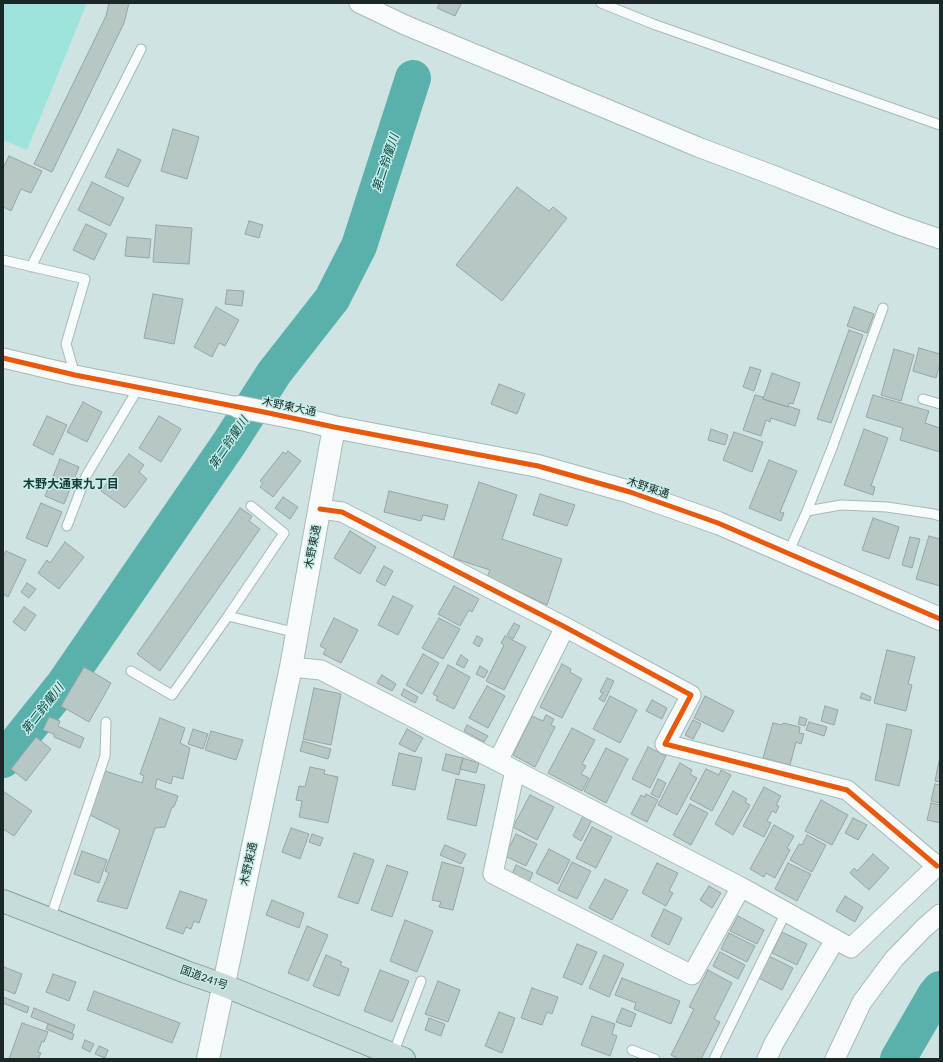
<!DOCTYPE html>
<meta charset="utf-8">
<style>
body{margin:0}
#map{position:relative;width:943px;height:1062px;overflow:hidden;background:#cfe4e2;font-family:"Work Sans",sans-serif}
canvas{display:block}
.frame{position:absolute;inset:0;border:4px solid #1a2927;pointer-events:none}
</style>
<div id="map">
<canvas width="943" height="1062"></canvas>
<div class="frame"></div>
</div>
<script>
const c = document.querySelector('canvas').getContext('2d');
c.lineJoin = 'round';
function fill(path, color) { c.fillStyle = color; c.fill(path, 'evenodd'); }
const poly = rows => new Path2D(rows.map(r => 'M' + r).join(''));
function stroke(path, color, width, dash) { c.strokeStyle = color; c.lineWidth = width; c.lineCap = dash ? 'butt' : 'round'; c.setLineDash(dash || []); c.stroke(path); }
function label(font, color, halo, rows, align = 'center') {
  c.font = font + ' "Work Sans","Noto Sans JP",sans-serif'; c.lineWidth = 3; c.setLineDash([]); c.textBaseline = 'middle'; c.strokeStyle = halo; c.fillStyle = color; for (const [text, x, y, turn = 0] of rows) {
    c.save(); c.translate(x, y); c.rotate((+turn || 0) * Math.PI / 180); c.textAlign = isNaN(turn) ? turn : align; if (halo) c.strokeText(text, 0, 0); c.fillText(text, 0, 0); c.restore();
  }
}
fill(poly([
 [3,3,87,3,27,150,3,140]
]), '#9fe3dd');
stroke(poly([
 [3,760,64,684,230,442,274,373,332,299,359,246,413,78],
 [898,1059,935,995,940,989]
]), '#5ab0ab', 36);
const building = poly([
 [109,3,129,3,124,23,52,172,34,164,106,16,109,3],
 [440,3,458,3,461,4,455,16,437,8,440,3],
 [173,129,199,137,187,179,161,171,173,129],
 [118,149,141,160,128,187,105,177,118,149],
 [9,156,42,171,31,193,21,189,11,211,3,207,3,168,9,156],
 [92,182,124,198,110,226,78,210,92,182],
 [517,187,549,211,553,207,567,218,502,301,456,265,517,187],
 [249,221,263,225,259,238,245,234,249,221],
 [86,224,107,234,94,260,73,250,86,224],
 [156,225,192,228,189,264,153,262,156,225],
 [127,237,151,239,149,258,125,256,127,237],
 [227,290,244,291,242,306,225,304,227,290],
 [153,294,183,299,174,344,144,338,153,294],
 [216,307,239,320,225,346,219,343,212,357,194,347,216,307],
 [854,307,874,314,867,333,847,326,854,307],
 [849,330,863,335,831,423,817,419,849,330],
 [919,348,940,354,940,363,936,378,913,371,919,348],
 [894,349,914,355,901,401,881,395,894,349],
 [750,367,761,370,754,391,743,387,750,367],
 [772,373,800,383,793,404,789,403,788,407,763,399,772,373],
 [499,384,525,394,517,414,491,404,499,384],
 [755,395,763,397,763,399,788,407,788,406,800,410,795,426,771,418,770,422,766,420,761,436,743,430,755,395],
 [873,395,929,411,925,423,940,428,940,452,900,440,903,428,866,417,873,395],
 [83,402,102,412,87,442,67,432,83,402],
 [47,416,67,425,53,455,33,445,47,416],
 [159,416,181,429,161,462,139,448,159,416],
 [711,429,728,435,725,445,708,440,711,429],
 [864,429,888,438,871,486,875,487,873,495,844,485,864,429],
 [734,432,763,442,752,472,723,460,734,432],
 [288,451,301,461,273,497,260,487,263,483,260,481,283,452,286,454,288,451],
 [129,454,144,465,139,472,147,479,125,508,101,491,129,454],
 [60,459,79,467,64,504,45,496,60,459],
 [769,460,797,471,780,512,784,513,781,521,749,508,769,460],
 [479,482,517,495,502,539,562,559,547,605,487,577,490,570,453,558,479,482],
 [389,491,448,505,444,520,423,515,421,521,384,512,389,491],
 [540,494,575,505,567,526,533,515,540,494],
 [283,497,298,507,290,519,275,508,283,497],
 [41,503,62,512,47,547,26,538,41,503],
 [240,508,252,516,249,521,260,529,160,671,137,654,240,508],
 [873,518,899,527,889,559,862,550,873,518],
 [350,531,376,547,360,574,334,558,350,531],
 [929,536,940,539,940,586,916,579,929,536],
 [910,537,920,539,912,568,902,565,910,537],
 [65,542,84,557,59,589,38,573,47,560,50,563,65,542],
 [6,551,26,560,8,597,3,594,3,557,6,551],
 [384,566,393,571,385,586,376,581,384,566],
 [27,583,36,589,29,598,21,592,27,583],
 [454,586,479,599,472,612,469,610,460,626,438,614,454,586],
 [393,596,413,606,398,635,378,625,393,596],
 [24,607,36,615,25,631,13,622,24,607],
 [334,618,358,630,341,663,323,654,326,649,320,646,334,618],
 [439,618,460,629,443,659,422,648,439,618],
 [514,623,520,626,513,639,507,635,514,623],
 [477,636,483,639,479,647,473,643,477,636],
 [505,636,526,647,504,690,486,681,504,645,501,643,505,636],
 [887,650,915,657,908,684,912,685,906,711,874,703,887,650],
 [423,654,439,663,422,694,406,685,423,654],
 [461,655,468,660,464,668,456,664,461,655],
 [562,664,571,669,570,672,582,679,562,718,540,707,562,664],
 [448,665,470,677,454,709,436,700,438,697,433,694,448,665],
 [480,666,488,671,484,678,476,674,480,666],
 [84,667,111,683,89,722,61,706,84,667],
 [382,675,396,684,392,691,377,683,382,675],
 [607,678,614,681,604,702,599,699,603,693,600,692,607,678],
 [487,686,505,696,488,728,469,718,487,686],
 [314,688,341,694,331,745,303,739,314,688],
 [404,689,418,697,415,703,401,695,404,689],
 [862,693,871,697,870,701,860,698,862,693],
 [610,696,637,710,620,743,593,729,610,696],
 [705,696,734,711,723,732,694,718,705,696],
 [652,700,667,708,662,719,646,711,652,700],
 [825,706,838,710,834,725,821,721,825,706],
 [546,715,554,719,551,725,555,727,535,767,513,755,532,716,543,721,546,715],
 [49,717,60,721,58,726,84,738,80,748,54,737,54,734,43,730,49,717],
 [800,717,807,719,805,726,798,724,800,717],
 [160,718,185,728,180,743,190,748,183,779,173,776,171,784,157,779,155,788,178,796,174,807,172,807,165,827,155,828,127,909,97,901,109,873,105,871,120,830,88,814,102,770,142,783,144,776,140,774,160,718],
 [693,720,701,724,693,739,685,735,693,720],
 [809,722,827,727,824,736,806,730,809,722],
 [773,723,782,725,783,723,800,727,799,733,804,734,801,744,796,742,790,765,763,758,773,723],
 [887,724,912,730,899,786,875,780,887,724],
 [467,725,488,736,484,742,464,731,467,725],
 [572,728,595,740,582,764,586,766,581,774,589,778,582,791,548,773,572,728],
 [193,729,208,734,203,749,188,744,193,729],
 [407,729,423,738,415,752,399,744,407,729],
 [211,731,243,740,236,760,205,750,211,731],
 [36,737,51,749,26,781,11,769,36,737],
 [303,741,331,749,328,759,300,751,303,741],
 [648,747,666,756,650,788,632,779,648,747],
 [606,748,628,759,606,803,584,791,606,748],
 [399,753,422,758,415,790,392,785,399,753],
 [446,754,463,758,459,775,442,770,446,754],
 [940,756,940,782,935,781,940,756],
 [463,758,479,763,476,773,460,769,463,758],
 [680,763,692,770,690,774,697,778,677,815,658,805,680,763],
 [310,767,325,770,324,774,338,777,328,823,299,817,302,801,296,800,299,786,305,787,310,767],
 [706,769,719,775,721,770,731,775,712,811,690,799,706,769],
 [456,779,485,785,476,826,447,819,456,779],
 [658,779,666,783,659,798,651,794,658,779],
 [935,784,940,785,940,803,931,801,935,784],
 [764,787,781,796,776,805,779,806,776,813,772,811,767,821,771,823,764,837,743,826,764,787],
 [3,791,32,811,14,836,3,829,3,791],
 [733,791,747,799,745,802,750,805,733,835,715,824,733,791],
 [646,794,658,800,647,822,631,814,641,795,645,797,646,794],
 [530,795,554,807,537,840,513,827,530,795],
 [821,800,848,815,832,845,805,831,821,800],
 [931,803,940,805,940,823,927,820,931,803],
 [690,804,708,813,691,845,673,835,690,804],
 [583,816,592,820,581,841,573,836,583,816],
 [853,818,867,825,858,840,845,833,853,818],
 [774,825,794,836,787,848,790,850,775,878,766,873,764,877,750,869,774,825],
 [592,827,612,837,596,868,576,858,592,827],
 [291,828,309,834,300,859,282,852,291,828],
 [312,834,323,838,320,846,309,842,312,834],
 [516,834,537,844,526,866,505,856,516,834],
 [807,835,826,845,812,872,790,860,799,844,802,845,807,835],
 [445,845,466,854,461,864,440,855,445,845],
 [549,849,570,860,558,884,536,873,549,849],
 [82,851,107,860,99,883,74,874,82,851],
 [354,853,374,860,358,904,338,897,354,853],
 [873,854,889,868,869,890,850,873,854,868,857,871,873,854],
 [442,862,464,868,453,910,439,907,441,902,432,900,442,862],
 [572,862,591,871,577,899,558,890,572,862],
 [657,863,678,873,669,891,673,893,666,906,642,893,657,863],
 [788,863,811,874,797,901,775,889,788,863],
 [387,865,408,872,392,917,371,910,387,865],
 [516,865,533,873,528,884,511,876,516,865],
 [605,879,628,890,612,920,589,908,605,879],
 [709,886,721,893,712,908,700,900,709,886],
 [180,891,207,900,199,923,194,921,191,929,186,927,183,934,166,928,180,891],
 [845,896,863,907,855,922,836,911,845,896],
 [272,900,304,913,299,928,266,915,272,900],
 [664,909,682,918,669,945,651,936,664,909],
 [738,916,764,930,757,944,730,931,738,916],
 [405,920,433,931,417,972,390,961,405,920],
 [307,926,328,935,308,981,288,973,307,926],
 [782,932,807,944,797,965,772,953,782,932],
 [729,933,755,946,747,962,721,949,729,933],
 [577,944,597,952,582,985,563,977,577,944],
 [720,952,745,965,738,979,713,966,720,952],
 [326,955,342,962,340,965,349,969,339,996,313,986,326,955],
 [604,955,624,964,609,997,589,988,604,955],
 [769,956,793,968,782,990,759,978,769,956],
 [4,967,22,974,15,994,3,989,3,971,4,967],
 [380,970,409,981,392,1022,364,1011,380,970],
 [708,970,732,983,714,1019,720,1022,701,1059,679,1059,671,1055,694,1009,689,1007,708,970],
 [53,974,76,982,69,1001,46,992,53,974],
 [622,978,680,1001,671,1024,634,1009,636,1003,615,995,622,978],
 [438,981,460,990,448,1022,425,1014,438,981],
 [532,988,558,997,552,1014,547,1012,542,1025,521,1018,532,988],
 [94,991,180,1023,172,1043,87,1010,94,991],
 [3,997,29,1007,27,1013,3,1003,3,997],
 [34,1008,75,1025,72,1033,31,1017,34,1008],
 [622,1008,636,1014,631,1027,616,1022,622,1008],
 [499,1012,515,1018,502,1053,485,1046,499,1012],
 [592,1016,615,1024,612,1034,617,1036,610,1056,581,1045,592,1016],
 [429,1018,445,1024,441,1036,425,1030,429,1018],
 [22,1023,48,1032,44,1042,42,1041,38,1052,41,1053,38,1059,9,1059,22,1023],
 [48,1024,74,1034,72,1040,46,1029,48,1024],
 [85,1040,94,1044,90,1052,82,1048,85,1040],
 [99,1046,108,1050,105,1058,95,1054,99,1046]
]);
fill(building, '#b6c7c5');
stroke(building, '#95a5a4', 1);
const service = poly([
 [601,3,653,24,940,125],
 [3,260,85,279,66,344,75,375],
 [31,267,141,49],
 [923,399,940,404],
 [807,511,841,505,887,507,934,514,940,516],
 [67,526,86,476,139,387],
 [788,553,807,511,832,448,883,308],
 [228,616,284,533,251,506],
 [131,671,172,695,228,616,297,633],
 [50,919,105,756,106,722],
 [632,1050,655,1059],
 [393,1054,421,981],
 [714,1059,786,912]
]);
const minor = poly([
 [359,3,405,25,698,147,775,176,899,225,940,239],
 [3,358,75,375,239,407],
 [320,509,342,512,565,627,691,695,665,744,847,790,937,866],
 [291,667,321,670,741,887,851,948,937,866,940,864],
 [498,761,565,627],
 [515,770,493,874,692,975,741,887],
 [767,1059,774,1043,835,940],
 [835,1059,862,1002,894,959,924,928,940,914]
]);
const tertiary = poly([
 [239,407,306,420,334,427,538,466,630,492,718,523,940,619],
 [208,1059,291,667,334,427]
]);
const trunk = poly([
 [3,901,186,972,223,985,404,1059]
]);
stroke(service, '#a8b8b7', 11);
stroke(minor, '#a8b8b7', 21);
stroke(tertiary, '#a8b8b7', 24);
stroke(trunk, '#7ea09e', 24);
stroke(service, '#f8fbfb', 9);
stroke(minor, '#f8fbfb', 19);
stroke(tertiary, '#f8fbfb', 22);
stroke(trunk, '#c6dcdb', 22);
stroke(poly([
 [3,358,75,375,264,412,334,427,538,466,630,492,718,523,940,619],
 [320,509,342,512,565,627,691,695,665,744,847,790,937,866]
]), '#e8590c', 5);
label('11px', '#1a2927', '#c6ede8', [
 ["木野東大通",289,407,12],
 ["木野東通",648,488,19],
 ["木野東通",313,547,-79],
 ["木野東通",249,864,-78],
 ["国道241号",204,978,20]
]);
label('italic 12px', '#094b47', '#c6ede8', [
 ["第二鈴蘭川",386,163,-72],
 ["第二鈴蘭川",229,443,-56],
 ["第二鈴蘭川",43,709,-52]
]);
label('bold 12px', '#183b38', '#c6ede8', [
 ["木野大通東九丁目",71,484]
]);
</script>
